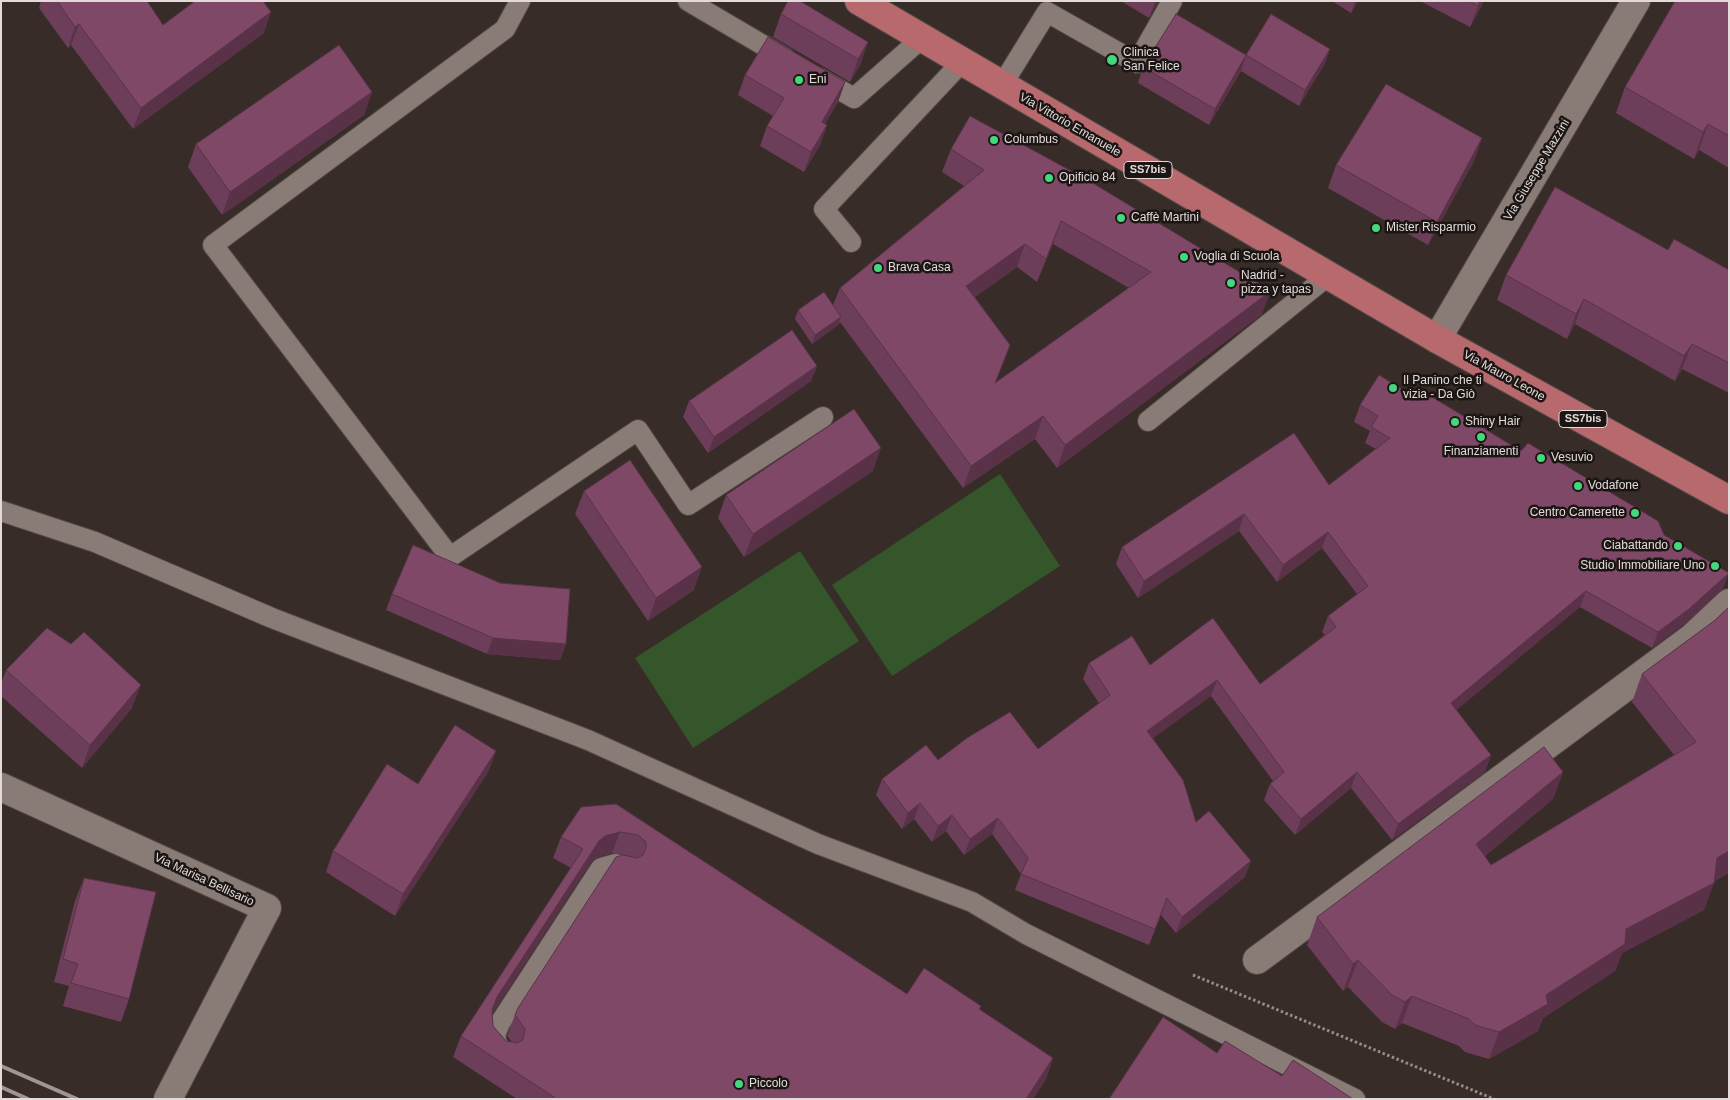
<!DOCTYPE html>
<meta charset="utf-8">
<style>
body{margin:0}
#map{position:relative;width:1730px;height:1100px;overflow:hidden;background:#372c27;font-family:Arial,sans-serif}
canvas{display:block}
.frame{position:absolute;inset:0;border:2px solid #e3dbd9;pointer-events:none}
</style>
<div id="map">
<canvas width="1730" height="1100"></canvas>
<div class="frame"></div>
</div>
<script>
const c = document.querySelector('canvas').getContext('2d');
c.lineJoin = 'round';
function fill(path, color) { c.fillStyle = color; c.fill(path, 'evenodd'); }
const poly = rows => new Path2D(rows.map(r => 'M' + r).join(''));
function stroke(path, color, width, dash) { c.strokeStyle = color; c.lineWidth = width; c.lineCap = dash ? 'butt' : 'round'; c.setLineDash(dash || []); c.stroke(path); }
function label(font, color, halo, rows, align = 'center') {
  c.font = font + ' Arial,sans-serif'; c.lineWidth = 5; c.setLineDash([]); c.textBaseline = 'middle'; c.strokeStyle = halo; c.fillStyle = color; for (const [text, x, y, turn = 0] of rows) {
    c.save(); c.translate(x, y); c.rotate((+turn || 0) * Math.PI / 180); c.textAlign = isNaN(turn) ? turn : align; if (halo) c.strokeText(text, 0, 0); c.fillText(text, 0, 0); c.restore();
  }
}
fill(poly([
 [1000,474,1060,566,892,676,832,585],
 [800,551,859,641,693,748,635,658]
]), '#34562a');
const service = poly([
 [520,1,505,29,213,245,450,557,638,430,688,505,823,417],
 [688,1,785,58],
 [819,78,854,98,922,38],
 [1002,85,1047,12,1137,63,1172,1],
 [851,242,824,209,962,62],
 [1148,421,1329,275],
 [1,511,95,542,272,618,588,740,818,844,972,902,1026,934,1355,1099],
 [506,1053,497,1045,495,1035,500,1023,601,868,615,864,627,867]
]);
const minor = poly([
 [1437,339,1636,1],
 [1,787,267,908,168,1099],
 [1257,960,1693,637,1729,603]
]);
const primary = poly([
 [859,1,1437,339,1729,500]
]);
stroke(service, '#514844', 22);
stroke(minor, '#514844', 30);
stroke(primary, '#514844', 30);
stroke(poly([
 [1193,975,1494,1099]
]), '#958c88', 3, [2.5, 2.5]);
stroke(service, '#897b76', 20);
stroke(minor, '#897b76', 28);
stroke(primary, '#b8696d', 28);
stroke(poly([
 [1,1066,77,1099],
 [1,1087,28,1099]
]), '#9f9693', 4);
fill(poly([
 [41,1,147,1,163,25,264,33,133,129,71,45,68,48,39,8],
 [1121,1,1158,1,1149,18],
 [1332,1,1358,1,1351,13],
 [1420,1,1484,1,1470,27],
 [1729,1,1729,168,1699,150,1694,159,1616,113,1625,87],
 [781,14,868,42,860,65,850,82,773,37],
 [1330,49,1324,65,1299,106,1241,71,1209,125,1138,83,1143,67,1246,55],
 [745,75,845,82,838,102,825,124,827,125,820,145,804,172,760,146,767,126,773,116,738,95],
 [372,92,364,115,222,215,188,167,196,144],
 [1482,138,1474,161,1428,245,1328,188,1336,165],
 [951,149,1262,314,1057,468,1035,439,963,488,840,322,838,325,812,344,795,319,798,310,833,305,840,288,964,186,942,172],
 [1053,244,1129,288,996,382,1010,345,975,297,1017,267,1037,282],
 [1668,250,1729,270,1729,393,1682,369,1675,381,1575,324,1567,339,1497,300,1506,275],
 [817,366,811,381,708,453,683,417,689,401],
 [1419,400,1521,451,1664,535,1723,589,1683,625,1652,648,1580,607,1456,710,1491,755,1485,772,1392,840,1351,788,1295,835,1264,800,1270,784,1273,781,1211,696,1153,738,1196,822,1245,877,1176,933,1161,915,1149,945,1015,890,1021,874,992,834,964,855,946,831,932,842,914,819,902,829,876,795,882,779,938,760,1038,749,1099,703,1083,679,1089,663,1150,665,1260,684,1325,635,1322,632,1328,616,1357,594,1322,548,1277,582,1239,531,1138,598,1116,564,1122,547,1329,485,1376,449,1365,443,1370,431,1354,422,1360,405],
 [873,471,744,557,718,518,726,495],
 [584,491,694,590,648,621,575,514],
 [392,594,566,644,560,660,487,654,386,610],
 [1729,607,1729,873,1714,881,1704,910,1622,953,1615,971,1543,1018,1538,1031,1489,1059,1465,1052,1459,1046,1402,1023,1395,1029,1382,1022,1348,987,1343,991,1307,945,1317,917,1563,772,1553,799,1485,856,1491,865,1674,755,1632,702,1642,674,1714,621],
 [71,644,132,708,82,768,1,696,1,684,6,670],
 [496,751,488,772,395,916,326,872,333,851,418,784],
 [616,804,907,994,981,1006,980,1010,1053,1058,1046,1079,1033,1099,517,1099,453,1057,461,1036,571,868,553,858,561,837],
 [612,853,630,856,631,857,515,1015,507,1036,512,1042,506,1041,493,1026,492,1014,591,862,598,857],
 [84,878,129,999,121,1022,63,1006,69,986,54,982,75,901]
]), '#6d3e59');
fill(poly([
 [1155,1,1158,1,1149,18],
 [1355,1,1358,1,1351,13],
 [1480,1,1484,1,1470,27,1478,6],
 [271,12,264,33,133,129,141,108],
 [79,24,71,45,68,48,75,27],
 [868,42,860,65,850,82,858,59],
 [1330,49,1324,65,1299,106,1305,90],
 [1246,55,1241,71,1209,125,1215,109],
 [845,82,838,102,814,142,822,122],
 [372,92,364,115,222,215,230,192],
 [1708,124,1699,150,1694,159,1703,132],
 [827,125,820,145,804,172,811,152],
 [1482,138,1474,161,1428,245,1437,222],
 [1061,221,1053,244,1037,282,1046,259],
 [1025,244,1017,267,958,309,966,286],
 [1271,291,1262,314,1057,468,1065,445],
 [1584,299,1575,324,1567,339,1576,314],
 [841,317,838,325,812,344,815,335],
 [1692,344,1682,369,1675,381,1684,356],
 [1010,345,1002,367,986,405,995,383],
 [817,366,811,381,708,453,714,437],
 [1043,416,1035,439,963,488,971,466],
 [881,448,873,471,744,557,753,534],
 [1244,514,1239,531,1138,598,1144,581],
 [1328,532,1322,548,1277,582,1283,565],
 [702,567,694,590,648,621,656,598],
 [1729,573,1723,589,1683,625,1652,648,1658,632],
 [1586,591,1580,607,1445,720,1451,703],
 [493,638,566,644,560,660,487,654],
 [1217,680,1211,696,1141,747,1147,731],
 [141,685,132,708,82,768,90,745],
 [496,751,488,772,395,916,403,894],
 [1491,755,1485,772,1392,840,1398,824],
 [1357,772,1351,788,1295,835,1301,819],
 [1563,772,1553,799,1466,872,1476,844],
 [920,803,914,819,902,829,908,813],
 [952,815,946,831,932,842,938,826],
 [998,818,992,834,964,855,970,839],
 [620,832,612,853,598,857,591,862,489,1018,484,1031,497,997,599,841,605,836],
 [1729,851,1729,873,1707,886,1717,858],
 [1251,861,1245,877,1176,933,1182,917],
 [1714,883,1704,910,1622,953,1615,971,1543,1018,1538,1031,1489,1059,1499,1032,1626,929],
 [1167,898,1161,915,1149,945,1155,929],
 [1358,960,1348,987,1343,991,1353,964],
 [1412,996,1402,1023,1395,1029,1405,1002],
 [1053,1058,1046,1079,1033,1099,1026,1099]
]), '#593248');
const building = poly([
 [57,1,147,1,163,25,195,1,263,1,271,12,141,108,79,24,75,27,57,1],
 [788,1,800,1,868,42,858,59,781,14,788,1],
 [1469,1,1480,1,1478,6,1469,1],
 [1675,1,1729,1,1729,136,1708,124,1703,132,1625,87,1675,1],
 [1176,14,1246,55,1215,109,1143,67,1176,14],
 [1271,14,1330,49,1305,90,1246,55,1271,14],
 [768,37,845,82,822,122,827,125,811,152,767,126,784,98,745,75,768,37],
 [339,45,372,92,230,192,196,144,339,45],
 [1386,84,1482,138,1437,222,1336,165,1386,84],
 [970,116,1086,179,1271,291,1065,445,1043,416,971,466,840,288,984,170,951,149,970,116],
 [1061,221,1151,272,995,383,1010,345,966,286,1025,244,1046,259,1061,221],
 [1555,187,1668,250,1674,239,1729,270,1729,363,1692,344,1684,356,1584,299,1576,314,1506,275,1555,187],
 [824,292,841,317,815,335,798,310,824,292],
 [792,330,817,366,714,437,689,401,792,330],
 [1379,375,1419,400,1424,392,1521,451,1528,443,1658,521,1664,535,1729,573,1689,609,1658,632,1586,591,1451,703,1491,755,1398,824,1357,772,1301,819,1270,784,1284,772,1217,680,1147,731,1183,780,1196,822,1209,811,1251,861,1182,917,1167,898,1155,929,1021,874,1028,858,998,818,970,839,952,815,938,826,920,803,908,813,882,779,926,745,938,760,967,738,1010,712,1038,749,1110,695,1089,663,1132,636,1150,665,1213,618,1260,684,1336,627,1328,616,1368,586,1328,532,1283,565,1244,514,1144,581,1122,547,1294,433,1329,485,1390,438,1371,427,1378,416,1360,405,1379,375],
 [854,409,881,448,753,534,726,495,854,409],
 [630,460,702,567,656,598,584,491,630,460],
 [413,545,500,583,570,589,566,644,493,638,392,594,413,545],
 [1729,607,1729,851,1717,858,1714,883,1626,929,1625,944,1546,995,1548,1004,1499,1032,1475,1025,1469,1019,1412,996,1405,1002,1392,995,1358,960,1353,964,1317,917,1544,747,1563,772,1476,844,1491,865,1696,742,1642,674,1714,621,1729,607],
 [47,628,71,644,84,632,141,685,90,745,6,670,47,628],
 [455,725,496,751,403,894,333,851,387,764,418,784,455,725],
 [616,804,907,994,924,968,981,1006,979,1009,1053,1058,1026,1099,557,1099,461,1036,583,849,561,837,581,807,616,804],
 [620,832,638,835,646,842,646,848,643,855,637,858,623,855,616,857,518,1008,515,1015,525,1029,523,1040,517,1043,506,1041,493,1026,492,1010,497,997,599,841,605,836,620,832],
 [84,878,156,892,129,999,71,983,78,964,63,959,84,878],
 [1163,1017,1217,1053,1225,1041,1282,1076,1293,1060,1353,1099,1109,1099,1163,1017]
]);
fill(building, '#7f4867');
stroke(building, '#593248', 1);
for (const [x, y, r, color] of [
 [1112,60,6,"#44d77b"],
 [799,80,5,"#44d77b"],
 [994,140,5,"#44d77b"],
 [1049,178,5,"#44d77b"],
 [1121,218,5,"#44d77b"],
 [1376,228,5,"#44d77b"],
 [1184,257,5,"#44d77b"],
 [878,268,5,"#44d77b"],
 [1231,283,5,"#44d77b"],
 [1393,388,5,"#44d77b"],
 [1455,422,5,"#44d77b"],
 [1481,437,5,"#44d77b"],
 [1541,458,5,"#44d77b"],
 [1578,486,5,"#44d77b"],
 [1635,513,5,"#44d77b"],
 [1678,546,5,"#44d77b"],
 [1715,566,5,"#44d77b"],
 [739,1084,5,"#44d77b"]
]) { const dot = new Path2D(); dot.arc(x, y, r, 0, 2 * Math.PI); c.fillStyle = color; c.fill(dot); stroke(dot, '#1b1513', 2); }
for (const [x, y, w] of [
 [1148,170,48],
 [1583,419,48]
]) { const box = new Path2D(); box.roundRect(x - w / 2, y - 8.5, w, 17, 4); c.fillStyle = '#1b1513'; c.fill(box); stroke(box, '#e3dbd9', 1); }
label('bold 11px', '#e3dbd9', null, [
 ["SS7bis",1148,170],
 ["SS7bis",1583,419]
]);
label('12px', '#e3dbd9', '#1b1513', [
 ["Clinica",1123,53],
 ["San Felice",1123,67],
 ["Eni",809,80],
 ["Columbus",1004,140],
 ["Opificio 84",1059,178],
 ["Caffè Martini",1131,218],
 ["Mister Risparmio",1386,228],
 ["Voglia di Scuola",1194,257],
 ["Brava Casa",888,268],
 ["Nadrid -",1241,276],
 ["pizza y tapas",1241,290],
 ["Il Panino che ti",1403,381],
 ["vizia - Da Giò",1403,395],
 ["Shiny Hair",1465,422],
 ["Finanziamenti",1481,452,"center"],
 ["Vesuvio",1551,458],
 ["Vodafone",1588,486],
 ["Centro Camerette",1625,513,"right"],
 ["Ciabattando",1668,546,"right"],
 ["Studio Immobiliare Uno",1705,566,"right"],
 ["Piccolo",749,1084]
], 'left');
label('12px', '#e3dbd9', '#1b1513', [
 ["Via Vittorio Emanuele",1070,125,30],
 ["Via Giuseppe Mazzini",1537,170,-59],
 ["Via Mauro Leone",1504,376,29],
 ["Via Marisa Bellisario",204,880,25]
]);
</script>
